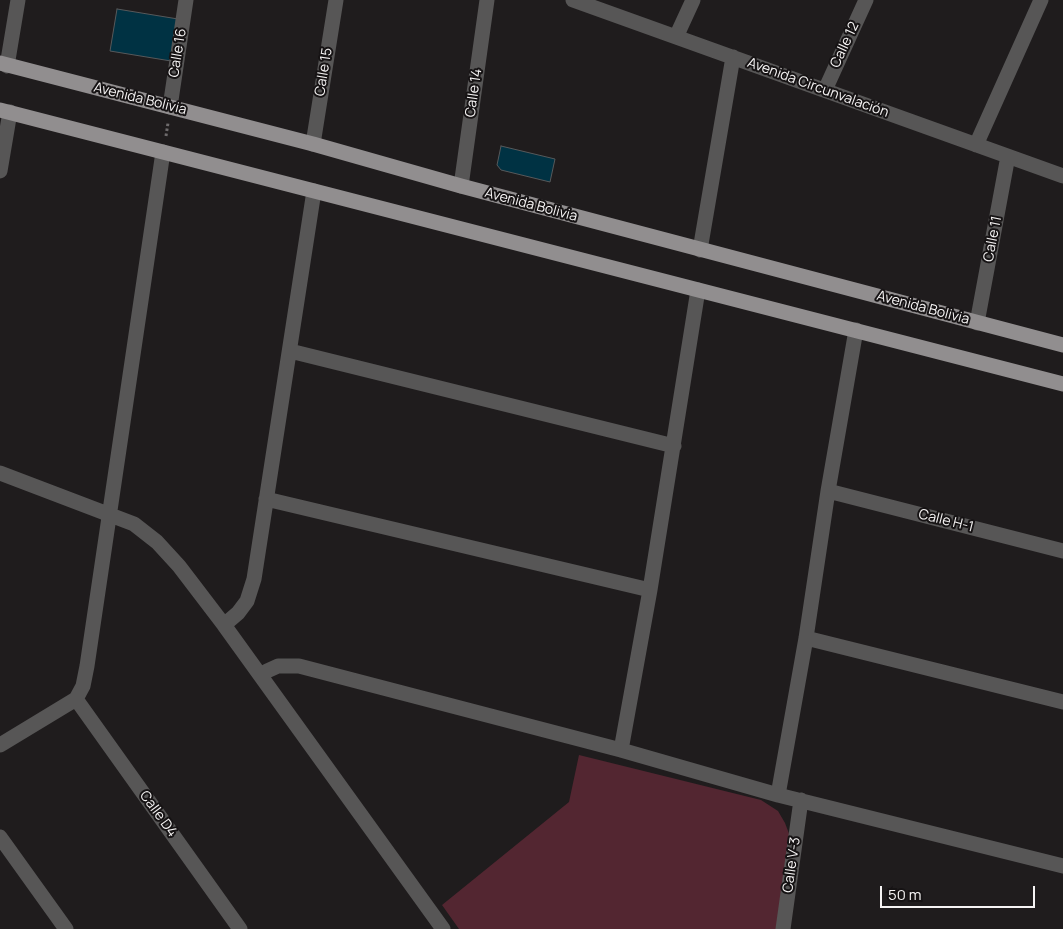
<!DOCTYPE html>
<meta charset="utf-8">
<style>
body{margin:0}
#map{position:relative;width:1063px;height:929px;overflow:hidden;background:#1f1c1d;font-family:Manrope,sans-serif}
canvas{display:block}
.scale{position:absolute;left:880px;top:886px;width:155px;height:22px;box-sizing:border-box;border:2px solid #f6f4f4;border-top:0;padding-left:6px;font-size:15px;line-height:18px;white-space:nowrap;color:#f6f4f4;-webkit-text-stroke:4px #161314;paint-order:stroke}
</style>
<div id="map">
<canvas width="1063" height="929"></canvas>
<div class="scale">50 m</div>
</div>
<script>
const c = document.querySelector('canvas').getContext('2d');
c.lineJoin = 'round';
function fill(path, color) { c.fillStyle = color; c.fill(path, 'evenodd'); }
const poly = rows => new Path2D(rows.map(r => 'M' + r).join(''));
function stroke(path, color, width, dash) { c.strokeStyle = color; c.lineWidth = width; c.lineCap = dash ? 'butt' : 'round'; c.setLineDash(dash || []); c.stroke(path); }
function label(font, color, halo, rows, align = 'center') {
  c.font = font + ' Manrope,sans-serif'; c.lineWidth = 4; c.setLineDash([]); c.textBaseline = 'middle'; c.strokeStyle = halo; c.fillStyle = color; for (const [text, x, y, turn = 0] of rows) {
    c.save(); c.translate(x, y); c.rotate((+turn || 0) * Math.PI / 180); c.textAlign = isNaN(turn) ? turn : align; if (halo) c.strokeText(text, 0, 0); c.fillText(text, 0, 0); c.restore();
  }
}
fill(poly([
 [579,755,761,800,778,811,785,823,791,839,777,929,459,929,442,905,569,802]
]), '#532631');
const building = poly([
 [117,9,178,19,171,61,110,51,117,9],
 [501,146,555,159,550,182,501,170,497,165,501,146]
]);
fill(building, '#003243');
stroke(building, '#57595b', 1);
stroke(poly([
 [166,136,168,123]
]), '#6e6b6c', 3, [2.5, 2.5]);
stroke(poly([
 [573,0,1063,176],
 [676,37,693,0],
 [7,66,18,0],
 [825,90,866,0],
 [170,107,186,0],
 [313,144,336,0],
 [976,145,1041,0],
 [0,171,10,112],
 [461,186,487,0],
 [700,250,733,57],
 [977,323,1008,156],
 [290,351,674,446],
 [0,473,134,524,157,542,179,566,224,625,443,929],
 [828,491,1063,551],
 [266,499,650,590],
 [224,625,238,613,247,601,254,579,314,191],
 [806,638,1063,702],
 [261,676,267,671,278,666,299,666,621,750,778,795,1063,866],
 [76,699,240,929],
 [0,745,76,699,83,686,87,666,163,152],
 [621,750,650,590,698,290],
 [778,795,806,638,828,491,856,330],
 [0,837,66,929],
 [783,929,801,800]
]), '#575656', 15);
stroke(poly([
 [0,63,313,144,461,186,1063,345],
 [0,110,1063,384]
]), '#918e8f', 15);
label('14px', '#f6f4f4', '#161314', [
 ["Calle 12",845,45,-65],
 ["Calle 16",178,53,-81],
 ["Calle 15",324,72,-81],
 ["Avenida Circunvalación",818,88,20],
 ["Calle 14",474,93,-82],
 ["Avenida Bolivia",140,99,14],
 ["Avenida Bolivia",531,205,15],
 ["Calle 11",993,239,-79],
 ["Avenida Bolivia",923,308,15],
 ["Calle H-1",946,521,14],
 ["Calle D4",158,814,54],
 ["Calle V-3",792,865,-82]
]);
</script>
